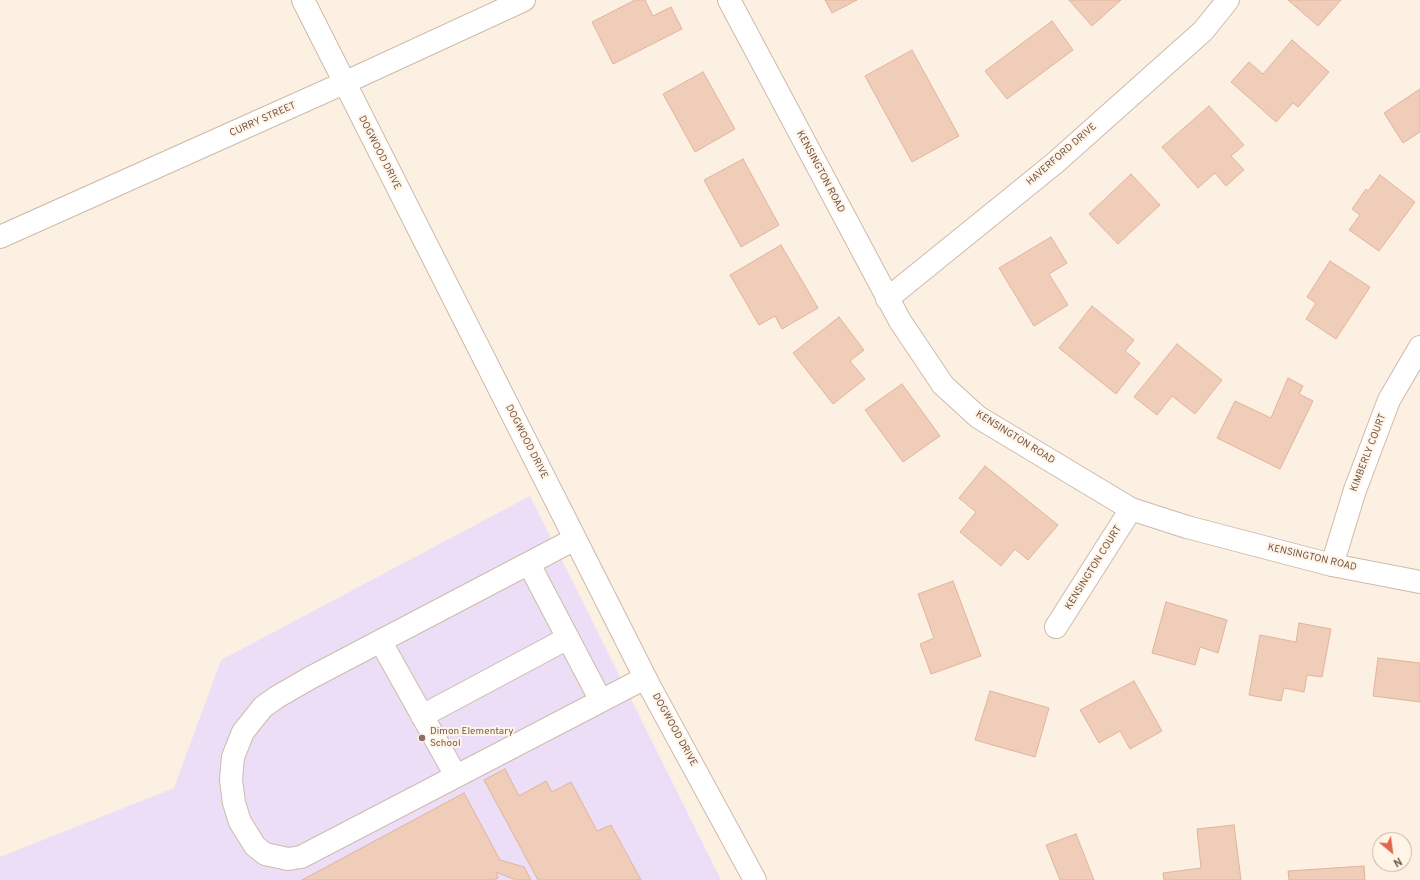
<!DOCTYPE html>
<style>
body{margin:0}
#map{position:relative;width:1420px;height:880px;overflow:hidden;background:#fbf0e1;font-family:Overpass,sans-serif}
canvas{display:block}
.north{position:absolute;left:1372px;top:832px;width:40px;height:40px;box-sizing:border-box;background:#fff4e6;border:1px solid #c6b5a7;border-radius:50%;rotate:151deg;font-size:11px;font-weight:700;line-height:16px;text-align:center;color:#715649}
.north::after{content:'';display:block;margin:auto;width:14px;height:18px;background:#e26649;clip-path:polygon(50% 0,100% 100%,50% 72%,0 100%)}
</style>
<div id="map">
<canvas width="1420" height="880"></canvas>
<div class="north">N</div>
</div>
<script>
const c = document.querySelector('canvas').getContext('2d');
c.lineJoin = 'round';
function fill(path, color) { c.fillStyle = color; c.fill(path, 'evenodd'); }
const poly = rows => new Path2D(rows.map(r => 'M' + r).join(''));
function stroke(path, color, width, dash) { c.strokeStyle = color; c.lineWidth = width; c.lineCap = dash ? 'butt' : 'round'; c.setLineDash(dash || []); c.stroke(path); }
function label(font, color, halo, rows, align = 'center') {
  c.font = font + ' Overpass,sans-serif'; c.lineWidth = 4; c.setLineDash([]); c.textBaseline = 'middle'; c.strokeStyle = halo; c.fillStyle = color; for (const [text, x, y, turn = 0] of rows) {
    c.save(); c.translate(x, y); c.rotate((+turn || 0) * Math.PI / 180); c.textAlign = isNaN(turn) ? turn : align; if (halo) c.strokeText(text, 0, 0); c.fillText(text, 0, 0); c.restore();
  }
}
fill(poly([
 [530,496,721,880,0,880,0,857,174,788,221,660]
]), '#eddef7');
const building = poly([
 [635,0,645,0,653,16,671,7,682,29,613,64,592,22,635,0],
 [825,0,857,0,832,13,825,0],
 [1069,0,1121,0,1092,26,1069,0],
 [1288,0,1341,0,1318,26,1288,0],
 [1052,21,1073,50,1007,99,985,71,1052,21],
 [1292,40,1329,72,1298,107,1293,103,1276,122,1231,82,1249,62,1263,74,1292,40],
 [912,50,959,136,912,162,865,76,912,50],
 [703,72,735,129,695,152,663,94,703,72],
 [1420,89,1420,132,1403,143,1384,113,1420,89],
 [1209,106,1244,145,1231,156,1244,170,1226,186,1215,173,1198,188,1162,147,1209,106],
 [743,159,779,225,741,247,704,180,743,159],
 [1131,174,1160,205,1118,244,1089,214,1131,174],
 [1380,175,1415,202,1379,251,1349,230,1360,215,1352,209,1366,189,1368,191,1380,175],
 [1051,237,1067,263,1049,274,1068,305,1034,326,999,268,1051,237],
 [781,245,818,308,782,329,775,316,759,325,730,275,781,245],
 [1330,261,1370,287,1336,339,1306,319,1316,303,1307,297,1330,261],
 [1092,306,1134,340,1125,351,1140,363,1116,394,1059,348,1092,306],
 [839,317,864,350,850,361,865,379,833,404,793,353,839,317],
 [1177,344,1222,380,1195,414,1172,396,1157,415,1134,397,1177,344],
 [1288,378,1303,386,1299,394,1313,401,1280,469,1217,438,1235,401,1271,418,1288,378],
 [902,384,940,436,903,462,865,410,902,384],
 [985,466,1058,525,1028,560,1015,549,1001,566,960,532,976,512,959,498,985,466],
 [953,581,981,656,931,674,920,644,934,638,918,594,953,581],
 [1166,602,1227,620,1218,653,1200,647,1195,665,1152,653,1166,602],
 [1299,623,1331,629,1322,677,1307,675,1304,692,1284,688,1281,701,1249,695,1260,635,1296,642,1299,623],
 [1378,658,1420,663,1420,702,1373,696,1378,658],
 [1134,681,1162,731,1130,749,1120,731,1099,743,1080,710,1134,681],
 [990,691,1049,708,1035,757,975,740,990,691],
 [505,769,519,796,546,781,552,792,571,782,597,831,611,825,641,880,538,880,484,780,505,769],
 [464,793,500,860,524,867,531,880,516,880,496,872,498,878,494,880,302,880,464,793],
 [1234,825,1241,880,1164,880,1163,873,1201,868,1197,829,1234,825],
 [1076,834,1094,880,1060,880,1046,845,1076,834],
 [1364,866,1365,880,1289,880,1288,871,1364,866]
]);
fill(building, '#f0cdb9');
stroke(building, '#e2b39a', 1);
const minor = poly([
 [303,0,650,687,755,880],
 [729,0,900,321,943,385,978,417,1131,509,1187,527,1332,565,1420,582],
 [0,237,344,83,524,0],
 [887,299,1055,163,1203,31,1228,0],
 [575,539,310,678,277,697,263,707,243,732,233,757,231,780,234,803,240,822,255,846,265,854,288,859,301,857,645,678],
 [529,564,601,701],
 [1332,565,1355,490,1389,400,1420,347],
 [1056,627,1131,509],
 [381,642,456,776],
 [422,716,568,638]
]);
stroke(minor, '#cebaab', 24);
stroke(minor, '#fff', 22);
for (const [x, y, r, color] of [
 [422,738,4,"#8d6e63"]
]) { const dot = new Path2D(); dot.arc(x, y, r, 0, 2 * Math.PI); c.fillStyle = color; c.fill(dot); stroke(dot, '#fff4e6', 1.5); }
label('10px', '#715649', '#fff4e6', [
 ["CURRY STREET",263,120,-24],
 ["DOGWOOD DRIVE",379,153,63],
 ["HAVERFORD DRIVE",1062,155,-41],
 ["KENSINGTON ROAD",820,172,62],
 ["KENSINGTON ROAD",1015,438,32],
 ["DOGWOOD DRIVE",526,442,63],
 ["KIMBERLY COURT",1369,453,-69],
 ["KENSINGTON ROAD",1312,558,13],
 ["KENSINGTON COURT",1094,568,-58],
 ["DOGWOOD DRIVE",674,730,61]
]);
label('10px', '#785e54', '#fff4e6', [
 ["Dimon Elementary",430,732],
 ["School",430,744]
], 'left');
</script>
